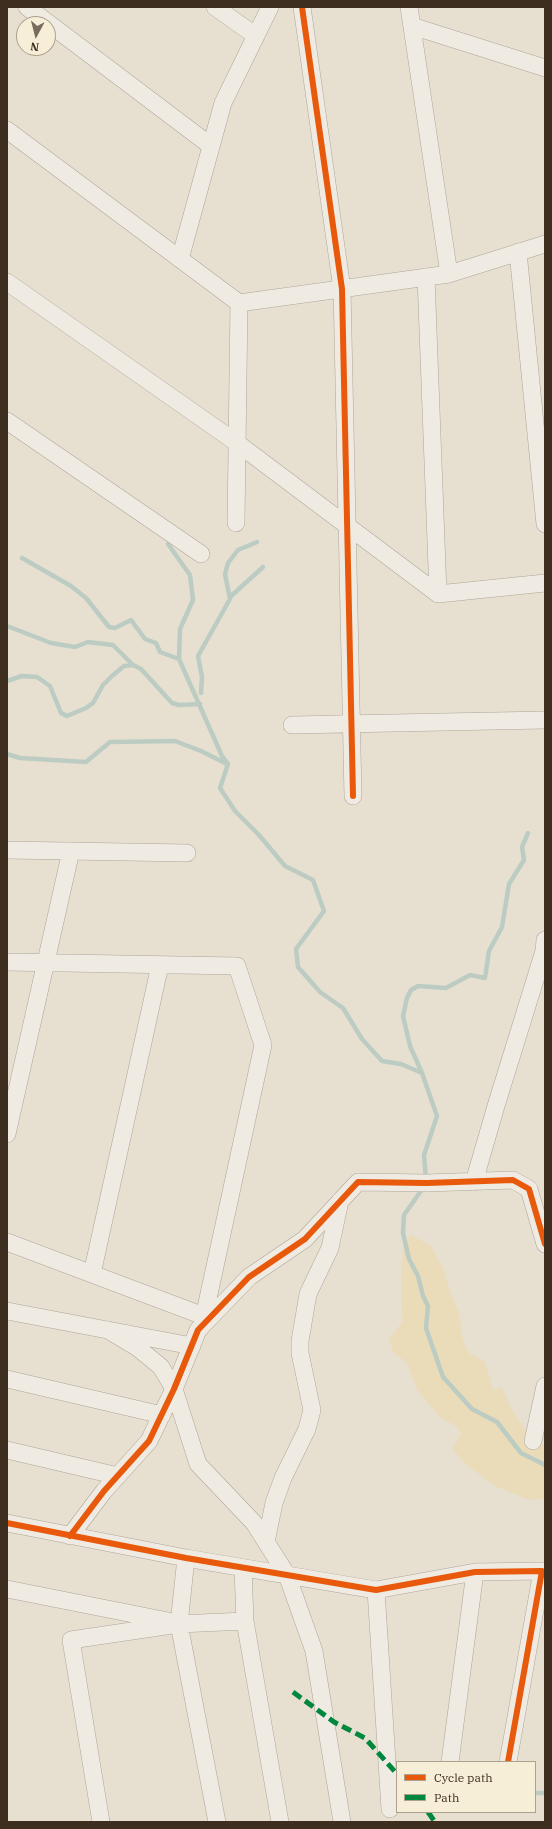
<!DOCTYPE html>
<style>
body{margin:0}
#map{position:relative;width:552px;height:1829px;overflow:hidden;background:#e7e0d1;font-family:"IBM Plex Serif",serif}
canvas{display:block}
.frame{position:absolute;inset:0;border:8px solid #3d2e20;pointer-events:none}
.legend{position:absolute;left:396px;top:1761px;width:140px;height:52px;box-sizing:border-box;background:#f7eed8;border:1px solid #ada18e;margin:0;padding:5px 7px;list-style:none;font-size:12px;color:#3d2e20}
.legend li{display:flex;align-items:center;gap:8px;height:20px}
.legend b{width:20px;border:1px solid #ada18e}
.north{position:absolute;left:16px;top:16px;width:40px;height:40px;box-sizing:border-box;background:#f7eed8;border:1px solid #ada18e;border-radius:50%;rotate:187deg;font-size:11px;font-weight:700;line-height:16px;text-align:center;color:#3d2e20}
.north::after{content:'';display:block;margin:auto;width:14px;height:18px;background:#786c5e;clip-path:polygon(50% 0,100% 100%,50% 72%,0 100%)}
</style>
<div id="map">
<canvas width="552" height="1829"></canvas>
<div class="frame"></div>
<ul class="legend">
<li><b style="height:5px;background:#e8590c"></b>Cycle path</li>
<li><b style="height:5px;background:#00873e"></b>Path</li>
</ul>
<div class="north">N</div>
</div>
<script>
const c = document.querySelector('canvas').getContext('2d');
c.lineJoin = 'round';
function fill(path, color) { c.fillStyle = color; c.fill(path, 'evenodd'); }
const poly = rows => new Path2D(rows.map(r => 'M' + r).join(''));
function stroke(path, color, width, dash) { c.strokeStyle = color; c.lineWidth = width; c.lineCap = dash ? 'butt' : 'round'; c.setLineDash(dash || []); c.stroke(path); }
fill(poly([
 [411,1235,431,1246,444,1270,450,1292,459,1313,463,1340,469,1353,485,1362,493,1390,502,1387,512,1410,533,1441,545,1445,545,1499,529,1500,495,1486,465,1464,452,1448,461,1434,457,1427,440,1417,417,1390,407,1363,393,1352,389,1339,402,1322,401,1270,404,1243]
]), '#eadcb9');
stroke(poly([
 [168,544,190,575,193,600,180,629,179,659],
 [22,558,71,586,86,598,109,627,115,628,131,620,145,639,156,643,160,652,179,659,222,756,228,764,220,788,235,811,259,835,285,866,313,880,324,911,296,949,298,967,320,992,343,1008,362,1039,382,1061,401,1064,422,1073],
 [230,597,263,567],
 [7,626,51,643,75,647,88,642,113,645,133,665],
 [7,681,22,676,37,677,50,686,61,713,67,716,86,708,93,703,103,685,112,676,124,666,133,665,141,669,172,703,179,705,200,704],
 [201,693,202,677,198,656,230,599,225,574,228,563,238,550,257,542],
 [7,754,20,758,86,762,110,742,175,741,201,751,227,764],
 [426,1179,424,1155,437,1116,422,1073,410,1046,403,1016,407,998,411,990,418,986,446,988,470,975,485,978,489,951,502,927,509,884,524,860,522,847,528,833],
 [423,1188,404,1215,403,1233,409,1259,418,1276,423,1296,428,1306,426,1328,443,1377,472,1409,497,1422,521,1453,545,1465],
 [535,1793,545,1793]
]), '#bcccc2', 4.5);
const minor = poly([
 [27,7,211,146],
 [215,7,256,36],
 [302,7,342,289,353,796],
 [409,7,449,274],
 [412,26,545,68],
 [7,130,239,303,449,274,545,244],
 [518,252,545,524],
 [180,259,223,103,270,7],
 [426,277,438,594],
 [7,282,237,443,438,594,545,583],
 [7,421,201,554],
 [236,523,239,303],
 [292,725,545,720],
 [7,850,187,853],
 [7,962,237,966,263,1045,204,1317],
 [7,1134,71,851],
 [474,1182,496,1106,544,951,545,940],
 [7,1242,209,1318],
 [92,1274,160,965],
 [7,1311,192,1346],
 [108,1330,138,1348,161,1367,174,1389,198,1464,254,1523,287,1575,314,1651,342,1822],
 [7,1379,162,1415],
 [533,1441,545,1386],
 [7,1450,118,1476],
 [7,1523,186,1558,376,1590,475,1572,542,1571,508,1762],
 [70,1536,104,1491,149,1441,174,1389,198,1330,249,1277,305,1239,358,1182,427,1183,513,1180,529,1189,545,1244],
 [266,1542,274,1503,283,1478,307,1429,312,1410,300,1353,300,1341,308,1294,330,1248,340,1201],
 [186,1558,179,1624,217,1822],
 [243,1568,245,1621,280,1822],
 [7,1589,168,1621],
 [376,1590,390,1809],
 [450,1762,475,1572],
 [101,1822,71,1640,179,1624,245,1621]
]);
stroke(minor, '#ada599', 18);
stroke(minor, '#efebe3', 17);
stroke(poly([
 [293,1692,334,1722,365,1738,397,1774],
 [428,1812,435,1822]
]), '#00873e', 5, [10, 5]);
stroke(poly([
 [302,7,342,289,353,796],
 [7,1523,186,1558,376,1590,475,1572,542,1571,508,1762],
 [70,1536,104,1491,149,1441,174,1389,198,1330,249,1277,305,1239,358,1182,427,1183,513,1180,529,1189,545,1244]
]), '#e8590c', 6);
</script>
